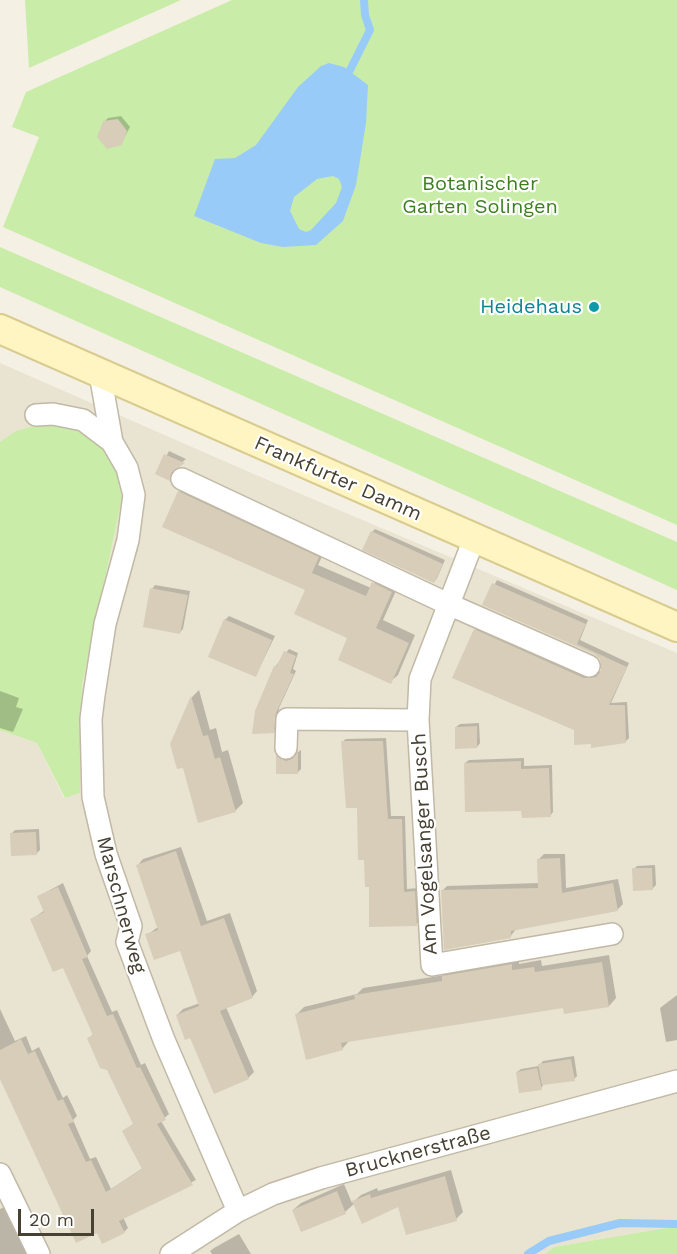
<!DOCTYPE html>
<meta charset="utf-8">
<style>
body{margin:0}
#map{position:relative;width:677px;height:1254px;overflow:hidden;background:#f4f0e4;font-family:"Work Sans",sans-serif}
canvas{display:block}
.scale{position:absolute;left:18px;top:1209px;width:76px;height:27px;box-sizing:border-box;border:3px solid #474133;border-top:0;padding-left:8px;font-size:18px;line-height:21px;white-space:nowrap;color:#474133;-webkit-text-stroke:4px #fff;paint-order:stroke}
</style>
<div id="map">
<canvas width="677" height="1254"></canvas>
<div class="scale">20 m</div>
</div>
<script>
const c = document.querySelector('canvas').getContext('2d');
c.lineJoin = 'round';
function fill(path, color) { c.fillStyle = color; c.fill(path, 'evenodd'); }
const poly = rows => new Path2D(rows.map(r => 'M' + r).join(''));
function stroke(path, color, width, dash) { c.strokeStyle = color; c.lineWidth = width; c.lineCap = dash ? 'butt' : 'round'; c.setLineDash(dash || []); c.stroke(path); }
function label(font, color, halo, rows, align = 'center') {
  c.font = font + ' "Work Sans",sans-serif'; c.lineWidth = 4.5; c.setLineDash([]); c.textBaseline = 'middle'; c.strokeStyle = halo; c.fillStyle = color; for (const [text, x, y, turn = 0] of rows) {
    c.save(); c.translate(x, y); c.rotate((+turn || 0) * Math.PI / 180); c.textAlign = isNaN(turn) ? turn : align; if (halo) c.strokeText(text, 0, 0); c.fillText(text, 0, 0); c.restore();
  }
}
fill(poly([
 [0,363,256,475,677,653,677,1226,554,1247,545,1254,0,1254,0,730,37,743,64,798,80,793,82,685,122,499,0,442]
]), '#e9e3d1');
fill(poly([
 [25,0,181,0,29,68],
 [232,0,677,0,677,525,3,227,39,137,12,127,26,92],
 [0,247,677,542,677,590,0,287],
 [41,424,70,427,91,437,102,447,117,470,122,499,82,685,80,793,65,798,37,743,0,730,0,442,16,431],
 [677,1226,677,1254,545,1254,554,1247]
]), '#c9eda8');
fill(poly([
 [329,63,344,67,368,85,366,123,356,185,343,221,316,245,283,247,261,243,194,216,215,159,235,158,256,145,298,87,321,66],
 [333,176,339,179,342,187,336,203,311,230,306,232,299,229,290,211,294,197,317,179]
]), '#99cbf8');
fill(poly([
 [121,116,130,127,121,144,104,122,108,118],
 [169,451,186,459,174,469,169,479,157,474],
 [187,485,325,550,318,565,371,588,380,576,399,584,383,620,415,635,398,675,390,682,306,589,179,492],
 [375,529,445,560,437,578,434,582,372,532],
 [497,580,588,620,580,640,629,663,611,703,627,702,629,738,625,742,592,743,575,729,475,630,478,627,588,675,602,671,601,658,595,653,484,604],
 [155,585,190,591,183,629,180,632,152,589],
 [229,616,275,636,256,675,225,620],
 [289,649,298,653,293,669,296,671,279,708,277,728,273,732,275,667],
 [199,690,210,730,216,728,222,752,228,750,243,803,235,811,184,766,172,744,192,697],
 [0,691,19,698,16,707,23,709,13,732,0,728],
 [479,723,480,743,477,747,456,727,460,724],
 [386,738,391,816,405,816,407,889,418,888,420,921,416,924,370,885,359,806,342,742,346,739],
 [301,750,301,769,298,772,278,773,277,756,280,752,290,758],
 [524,758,524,766,552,765,553,812,550,816,523,809,465,763,469,760],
 [39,829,40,850,37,853,11,834,15,830],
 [181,847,207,921,230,913,257,991,252,997,226,1007,254,1072,248,1078,191,1036,177,1015,183,1009,200,1003,181,949,147,935,158,927,138,865,143,859],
 [544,854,565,854,566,888,618,879,623,904,618,909,516,929,510,937,442,891,447,886,539,883,539,859],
 [655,865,656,885,652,889,634,869,637,866],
 [63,883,91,951,87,956,112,1012,117,1010,141,1065,145,1063,169,1114,161,1121,196,1180,123,1217,128,1228,124,1232,0,1075,0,1009,15,1041,26,1036,32,1051,39,1047,63,1098,67,1095,72,1105,77,1116,73,1120,90,1159,96,1157,111,1189,143,1168,124,1131,135,1123,108,1068,89,1039,93,1034,64,966,32,919,45,910,39,896],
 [609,955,616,998,609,1006,564,1006,349,1041,342,1049,297,1014,304,1007,357,994,363,988,445,975,451,969,519,958,519,964,541,960,542,966],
 [677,995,677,1040,666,1042,660,1008],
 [574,1056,577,1076,574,1079,544,1084,541,1088,517,1072,521,1069,539,1066,543,1061],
 [451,1170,463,1212,456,1219,399,1205,355,1203,345,1212,293,1210,301,1203,344,1184,352,1203,361,1195,377,1188,378,1191],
 [11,1204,33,1254,0,1254,0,1209],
 [239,1234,251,1254,212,1254,210,1251,214,1248]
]), '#0003');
stroke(poly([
 [350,70,370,30,365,15,364,0],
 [528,1254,549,1241,620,1223,677,1224]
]), '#99cbf8', 8);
fill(poly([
 [118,119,127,131,122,145,107,149,97,137,103,121],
 [164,454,185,463,171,473,170,481,155,474],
 [178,491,319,557,312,573,366,596,372,582,392,592,376,628,409,643,391,684,338,660,347,638,294,614,305,590,162,527],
 [371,531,443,564,434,583,362,550],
 [492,583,586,624,577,644,627,667,609,705,625,705,626,743,591,748,591,744,574,745,574,730,452,678,474,629,584,678,596,677,601,671,600,659,594,654,482,605],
 [150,588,188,595,180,634,143,627],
 [224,619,272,640,256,677,208,657],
 [284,651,296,656,290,673,294,674,276,713,274,733,252,734,255,711,274,666,276,667],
 [191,696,203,736,208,735,215,759,220,757,236,812,198,823,183,768,177,769,170,744],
 [477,726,477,748,455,749,455,727],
 [341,741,383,741,388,819,402,819,404,892,415,891,417,926,369,927,369,887,365,887,364,860,358,860,357,808,346,808],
 [298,751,298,774,276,774,276,755,286,761,292,759],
 [521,761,521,769,549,768,551,817,522,818,521,811,465,812,464,763],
 [36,832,37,855,11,856,10,833],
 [176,851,201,926,224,918,253,998,220,1011,249,1079,214,1094,190,1038,185,1040,176,1015,199,1006,180,951,154,960,145,934,158,930,136,865],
 [560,858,562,893,613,883,618,911,511,931,511,938,444,950,441,890,538,888,537,859],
 [632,868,652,868,653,890,633,891],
 [58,887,88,957,82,959,107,1016,113,1014,137,1068,140,1067,166,1120,157,1124,193,1185,119,1221,125,1233,102,1244,97,1233,76,1243,0,1079,0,1050,21,1039,28,1054,35,1051,58,1101,63,1099,74,1122,68,1124,86,1162,91,1160,106,1192,142,1169,122,1131,133,1124,107,1070,100,1068,87,1038,93,1035,63,968,53,972,30,919,44,912,37,896],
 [602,962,609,1007,564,1014,563,1008,341,1043,343,1050,306,1060,295,1014,355,999,354,995,442,981,442,976,512,964,512,970,534,967,535,972],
 [571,1059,575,1081,542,1085,538,1064],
 [537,1068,542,1090,519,1093,516,1072],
 [445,1176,457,1221,406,1235,398,1207,362,1224,352,1201,370,1194,371,1198],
 [337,1191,346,1214,301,1232,292,1210]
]), '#d7cdb8');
const minor = poly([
 [100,374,112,442,127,468,134,495,128,540,105,624,94,695,91,719,93,797,106,854,131,926,127,942,164,1040,238,1211],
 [36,415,53,414,83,420,112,442],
 [182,479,448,604,589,666],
 [474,539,420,679,418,720,432,965,612,934],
 [286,748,287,719,418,720],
 [0,1174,39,1254],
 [171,1254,238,1211,273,1194,321,1178,677,1081]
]);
const secondary = poly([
 [0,329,677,627]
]);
stroke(minor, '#c1b9a6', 24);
stroke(secondary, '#d9cb8e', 32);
stroke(minor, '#fff', 21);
stroke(secondary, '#fff5c3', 28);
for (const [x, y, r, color] of [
 [594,307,6,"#0f9aa8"]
]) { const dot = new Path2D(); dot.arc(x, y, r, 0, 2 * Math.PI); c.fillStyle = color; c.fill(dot); stroke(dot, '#fff', 2); }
label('20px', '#3d7f20', '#fff', [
 ["Botanischer",480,184],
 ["Garten Solingen",480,207]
]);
label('20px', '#0d838f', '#fff', [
 ["Heidehaus",582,307]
], 'right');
label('20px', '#474133', '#fff', [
 ["Frankfurter Damm",338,479,24],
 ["Am Vogelsanger Busch",425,844,-93],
 ["Marschnerweg",121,905,75],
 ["Brucknerstraße",418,1152,-15]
]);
</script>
